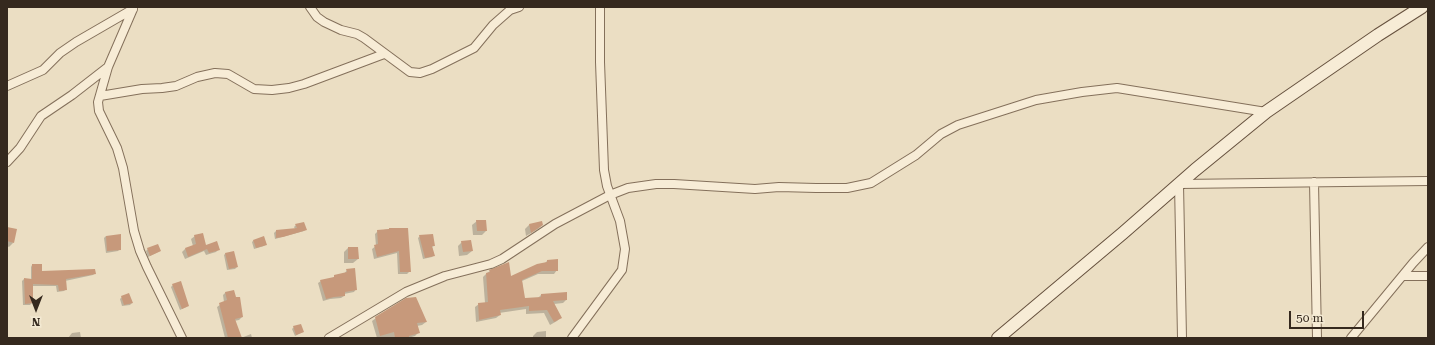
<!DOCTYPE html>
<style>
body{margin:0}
#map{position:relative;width:1435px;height:345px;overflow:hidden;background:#ebdec3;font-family:"Roboto Serif",serif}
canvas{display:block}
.frame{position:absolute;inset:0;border:8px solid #35291e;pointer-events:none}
.north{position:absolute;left:16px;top:289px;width:40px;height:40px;-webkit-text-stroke:3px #f3e9d2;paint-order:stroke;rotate:180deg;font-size:11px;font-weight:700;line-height:16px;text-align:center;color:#35291e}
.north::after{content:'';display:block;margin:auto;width:14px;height:18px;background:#35291e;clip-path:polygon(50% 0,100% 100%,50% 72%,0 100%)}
.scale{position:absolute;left:1289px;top:311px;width:75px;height:18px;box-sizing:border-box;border:2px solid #35291e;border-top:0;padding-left:5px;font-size:12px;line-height:14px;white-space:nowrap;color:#35291e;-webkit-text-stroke:3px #f3e9d2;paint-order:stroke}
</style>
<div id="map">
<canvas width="1435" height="345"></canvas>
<div class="frame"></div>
<div class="north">N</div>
<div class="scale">50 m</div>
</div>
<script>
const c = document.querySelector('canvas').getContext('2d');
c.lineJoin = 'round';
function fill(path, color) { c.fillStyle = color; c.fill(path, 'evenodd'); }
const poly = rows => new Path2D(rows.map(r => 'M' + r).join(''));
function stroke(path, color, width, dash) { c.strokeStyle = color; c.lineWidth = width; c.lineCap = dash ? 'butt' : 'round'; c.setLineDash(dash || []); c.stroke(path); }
fill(poly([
 [477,221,486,231,482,235,473,235,472,225],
 [542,222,542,225,538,229,526,236,525,229,529,225],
 [296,225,306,229,304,231,275,239,274,233,276,231,295,229,294,227],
 [7,228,13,243,9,247,7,246],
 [389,229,410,271,407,274,398,274,397,253,374,259,372,249,376,246,375,234,378,231],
 [106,236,120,249,118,251,106,253,104,238],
 [195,236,206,246,219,249,216,252,206,255,204,251,185,259,182,252,185,249,193,246,191,239],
 [420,236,434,246,432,247,434,255,432,257,423,259,418,238],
 [254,240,266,244,264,246,254,249,252,242],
 [462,242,472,251,467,255,459,256,458,246],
 [348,248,358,259,353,263,344,263,344,252],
 [148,249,160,251,148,257,146,251],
 [226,253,237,267,235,269,227,270,224,255],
 [557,260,557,270,554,274,538,274,522,281,524,299,538,298,541,295,566,300,563,303,554,304,561,317,557,321,550,325,544,313,526,314,526,309,499,313,500,315,496,318,476,322,475,307,479,304,485,303,483,277,487,273,490,271,510,277,544,264,547,261],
 [32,265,41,272,95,273,93,275,65,281,66,289,64,291,57,292,56,286,32,286,32,303,30,305,23,305,22,281,24,279,31,280,31,267],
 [347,270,356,289,354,292,344,294,344,296,341,298,330,299,323,301,318,283,321,281,332,279,335,276,344,274],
 [173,285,188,305,186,307,180,310,171,287],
 [226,292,242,317,239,320,234,321,241,338,251,334,252,338,225,338,217,307,224,302,223,295],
 [122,297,132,303,130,305,122,306,120,299],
 [376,318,426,322,422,325,417,326,419,332,415,336,408,338,377,338,372,321],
 [294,327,303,332,295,336,292,329],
 [546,331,546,338,533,338,533,336,537,332],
 [80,332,81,338,68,338,72,333]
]), '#0003');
fill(poly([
 [476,220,486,220,487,231,477,231],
 [542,221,543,225,531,233,529,224],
 [304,222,307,230,283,237,276,238,276,230,297,228,295,224],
 [7,227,17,229,14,243,7,241],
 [389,228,408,228,411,272,400,272,399,251,377,257,374,245,378,244,377,230,389,229],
 [203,233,206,245,217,241,220,250,209,253,207,249,188,257,185,248,196,244,194,235],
 [121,234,121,250,107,251,106,236],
 [433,234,435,246,432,246,435,256,425,258,419,235],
 [264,236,267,245,256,248,253,240],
 [471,240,473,251,463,252,461,241],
 [158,244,161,251,150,256,147,248],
 [348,247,358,247,359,259,348,259],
 [234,251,238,267,229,269,225,253],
 [558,259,558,271,542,271,522,280,525,298,541,297,541,294,567,292,567,300,553,301,562,318,554,322,547,310,529,311,529,306,500,310,501,315,479,320,478,303,488,302,486,273,490,272,489,270,509,262,511,276,537,264,547,262,547,260],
 [32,264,42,264,42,271,95,269,96,274,66,279,67,290,59,291,58,285,33,284,33,303,25,304,24,278,32,279],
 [355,268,357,290,345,292,345,296,334,297,326,299,320,280,334,277,334,275,347,272,346,269],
 [181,281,189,306,182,309,172,284],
 [234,290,236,297,240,297,243,317,235,319,242,338,228,338,219,303,227,300,225,292],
 [129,293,133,303,124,305,121,296],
 [416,297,427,322,417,323,420,333,409,336,409,338,395,338,394,332,380,336,375,317,406,298],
 [301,324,304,332,296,335,293,326]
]), '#c7997b');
const minor = poly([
 [310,7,317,17,324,22,341,30,357,34,364,38,410,72,420,73,432,69,474,48,493,25,510,10,519,7],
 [133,9,108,67,98,102,99,111,117,148,123,168,134,231,140,251,147,267,182,338],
 [7,86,43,70,60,53,76,42,133,9],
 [100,96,142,89,162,88,176,86,197,77,215,73,228,74,254,89,272,90,289,88,304,84,384,54],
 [7,162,20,148,41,116,72,95,108,67],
 [1314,182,1317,338],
 [1403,276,1428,276],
 [329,338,406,292,445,276,491,264,502,259,555,224,610,195,628,188,656,184,674,184,755,189,779,187,816,188,847,188,871,183,916,155,941,134,958,125,1036,100,1082,92,1117,88,1266,112],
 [572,338,622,270,625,249,620,221,607,186,604,170,600,62,600,7],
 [1182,338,1179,184,1428,181],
 [1351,338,1413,263,1428,247]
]);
const secondary = poly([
 [998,338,1123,233,1195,170,1266,112,1378,35,1422,7]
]);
stroke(minor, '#84705b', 10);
stroke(secondary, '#66513e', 14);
stroke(minor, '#f7ecd6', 8);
stroke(secondary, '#f7ecd6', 12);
</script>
